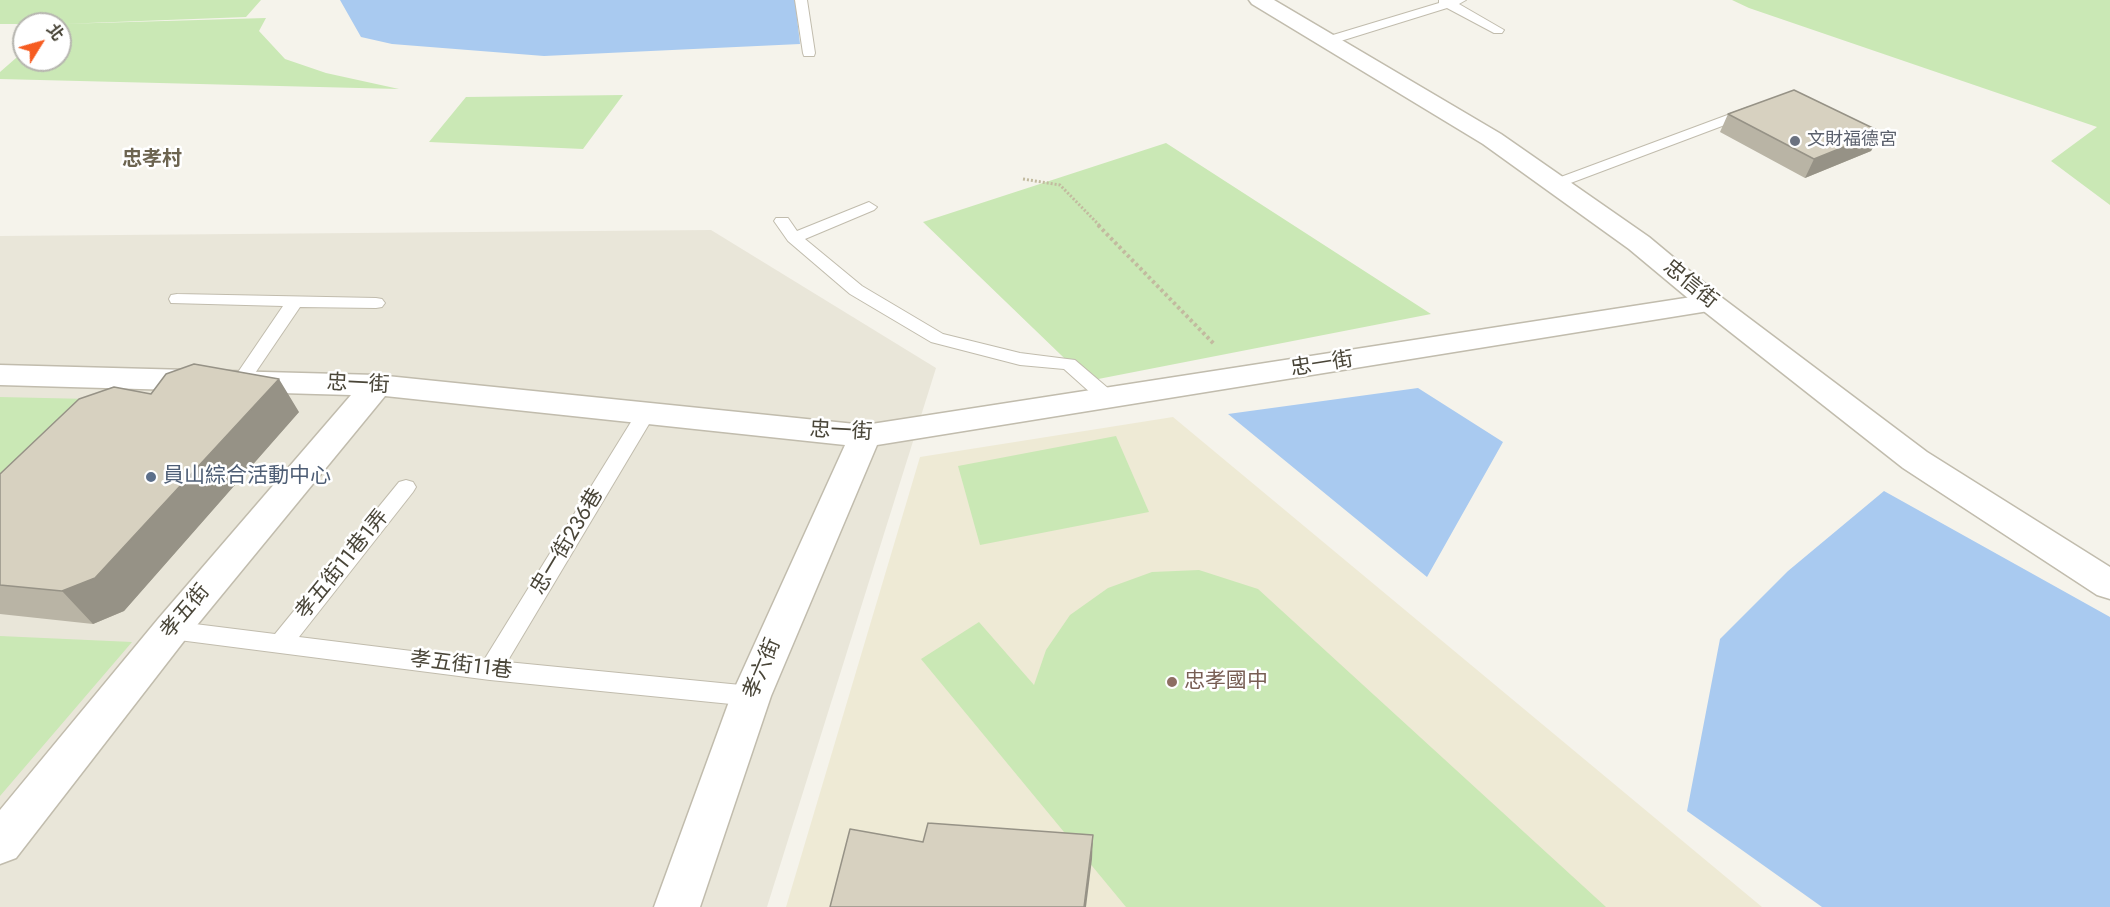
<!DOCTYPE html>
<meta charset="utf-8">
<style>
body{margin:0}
#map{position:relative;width:2110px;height:907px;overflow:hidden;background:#f5f3eb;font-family:Jost,"Noto Sans TC",sans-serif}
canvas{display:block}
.north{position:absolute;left:12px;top:12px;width:60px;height:60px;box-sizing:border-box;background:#fff;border:2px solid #b6b5af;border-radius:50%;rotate:53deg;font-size:16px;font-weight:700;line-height:24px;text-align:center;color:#494538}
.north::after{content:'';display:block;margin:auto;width:21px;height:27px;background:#f65c21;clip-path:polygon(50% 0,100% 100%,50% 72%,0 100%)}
</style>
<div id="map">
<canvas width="2110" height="907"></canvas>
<div class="north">北</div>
</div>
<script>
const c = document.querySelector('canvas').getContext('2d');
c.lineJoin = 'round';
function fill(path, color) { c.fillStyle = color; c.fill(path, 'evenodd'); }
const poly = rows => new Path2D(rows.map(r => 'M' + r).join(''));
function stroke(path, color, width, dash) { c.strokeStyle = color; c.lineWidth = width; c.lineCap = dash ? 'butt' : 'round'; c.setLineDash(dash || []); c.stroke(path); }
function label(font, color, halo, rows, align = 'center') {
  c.font = font + ' Jost,"Noto Sans TC",sans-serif'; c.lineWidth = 5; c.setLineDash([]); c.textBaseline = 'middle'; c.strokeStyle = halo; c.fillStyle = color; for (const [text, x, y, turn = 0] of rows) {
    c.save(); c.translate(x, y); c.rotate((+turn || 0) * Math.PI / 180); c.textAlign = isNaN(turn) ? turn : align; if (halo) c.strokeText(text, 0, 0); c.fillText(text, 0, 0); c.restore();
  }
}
fill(poly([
 [711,230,936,368,767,907,0,907,0,236]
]), '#e9e6d9');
fill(poly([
 [1173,417,1762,907,786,907,920,457]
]), '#eeead5');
fill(poly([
 [0,0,261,0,246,17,62,24,266,18,259,31,285,59,326,73,399,89,0,79,0,72,24,51,24,60,60,60,60,24,0,24],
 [1732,0,2110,0,2110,205,2051,161,2097,127,1749,8],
 [623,95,583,149,429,142,466,97],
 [1166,143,1431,314,1088,381,923,222],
 [0,397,179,401,0,574],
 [1116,436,1149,512,980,545,958,466],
 [1199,570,1258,589,1606,907,1126,907,921,659,979,622,1034,685,1046,650,1070,615,1108,588,1152,572],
 [0,636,132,642,0,796]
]), '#cae8b5');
fill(poly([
 [340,0,795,0,800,44,544,56,392,44,361,37],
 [1418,388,1503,442,1427,577,1228,414],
 [1884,491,2110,617,2110,907,1822,907,1687,811,1720,639,1788,571]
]), '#a9caf0');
const service = poly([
 [795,0,807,0,815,53,814,56,804,56,803,53,795,0],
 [1439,0,1466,0,1459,4,1504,30,1502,33,1494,33,1447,8,1331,44,1323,44,1321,41,1323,38,1439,3,1439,0],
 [1749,107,1754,108,1756,111,1754,114,1560,187,1555,189,1547,184,1550,181,1749,107],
 [869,202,877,207,874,210,805,239,862,286,943,334,1020,353,1075,360,1116,395,1118,399,1116,403,1109,405,1102,403,1064,369,1020,365,931,342,850,294,788,241,774,221,776,218,788,218,797,231,869,202],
 [177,294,376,298,382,299,385,303,382,307,376,308,300,307,247,385,241,387,235,385,232,381,283,306,171,303,169,299,171,295,177,294],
 [646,408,653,409,655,414,507,662,751,686,759,689,763,696,759,703,751,706,490,680,171,639,163,636,160,630,163,624,171,621,275,634,399,482,406,480,413,482,416,487,413,492,299,637,484,660,639,409,646,408]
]);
const minor = poly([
 [1711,294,1721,297,1725,303,1721,309,877,445,771,696,700,907,654,907,731,696,845,445,385,396,184,641,16,858,0,864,0,810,158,619,351,395,0,385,0,365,377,375,865,425,1711,294]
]);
const tertiary = poly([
 [1249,0,1274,0,1501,134,1649,237,1721,297,1927,452,2110,567,2110,599,2097,595,1903,468,1701,309,1629,249,1483,144,1252,4,1249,0]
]);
stroke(service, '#c1bcad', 2);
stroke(minor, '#c1bcad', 3);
stroke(tertiary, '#c1bcad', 3);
stroke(poly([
 [1023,179,1060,185,1100,226]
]), '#c2ba9f', 3, [2, 2]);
stroke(poly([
 [1098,225,1215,345]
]), '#c2ba9f', 4, [3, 3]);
fill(service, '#fff');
fill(minor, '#fff');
fill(tertiary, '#fff');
fill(poly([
 [1728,114,1881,132,1871,151,1805,178,1720,132],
 [151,394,299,412,124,611,93,624,0,614,0,474]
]), '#b9b4a5');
fill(poly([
 [1881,132,1871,151,1805,178,1814,159],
 [279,379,299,412,124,611,93,624,62,591],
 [1093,835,1092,859,1086,907,1084,907]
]), '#969286');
const building = poly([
 [1794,90,1881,132,1814,159,1728,114,1794,90],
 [194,364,279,379,95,578,62,591,0,585,0,474,79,399,114,387,151,394,166,374,194,364],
 [928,823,1093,835,1084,907,830,907,850,829,923,842,928,823]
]);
fill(building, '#d7d1c0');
stroke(building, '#969286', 1.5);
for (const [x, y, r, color] of [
 [1795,141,6,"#6b7280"],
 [151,477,6,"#5c6f8a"],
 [1172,682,6,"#8d6e63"]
]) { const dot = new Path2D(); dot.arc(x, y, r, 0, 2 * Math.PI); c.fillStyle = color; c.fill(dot); stroke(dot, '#fff', 2); }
label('18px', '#5b616d', '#fff', [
 ["文財福德宮",1807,141]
], 'left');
label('bold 20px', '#6c6450', '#fff', [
 ["忠孝村",152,160]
]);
label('21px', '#494538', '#fff', [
 ["忠信街",1690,285,39],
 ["忠一街",1322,365,-9],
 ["忠一街",358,385,3],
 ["忠一街",841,432,3],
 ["忠一街236巷",568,542,-59],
 ["孝五街11巷1弄",343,565,-51],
 ["孝五街",186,612,-50],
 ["孝五街11巷",461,666,7],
 ["孝六街",763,669,-67]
]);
label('21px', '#4e5e75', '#fff', [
 ["員山綜合活動中心",163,477]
], 'left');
label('21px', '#785e54', '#fff', [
 ["忠孝國中",1184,682]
], 'left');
</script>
